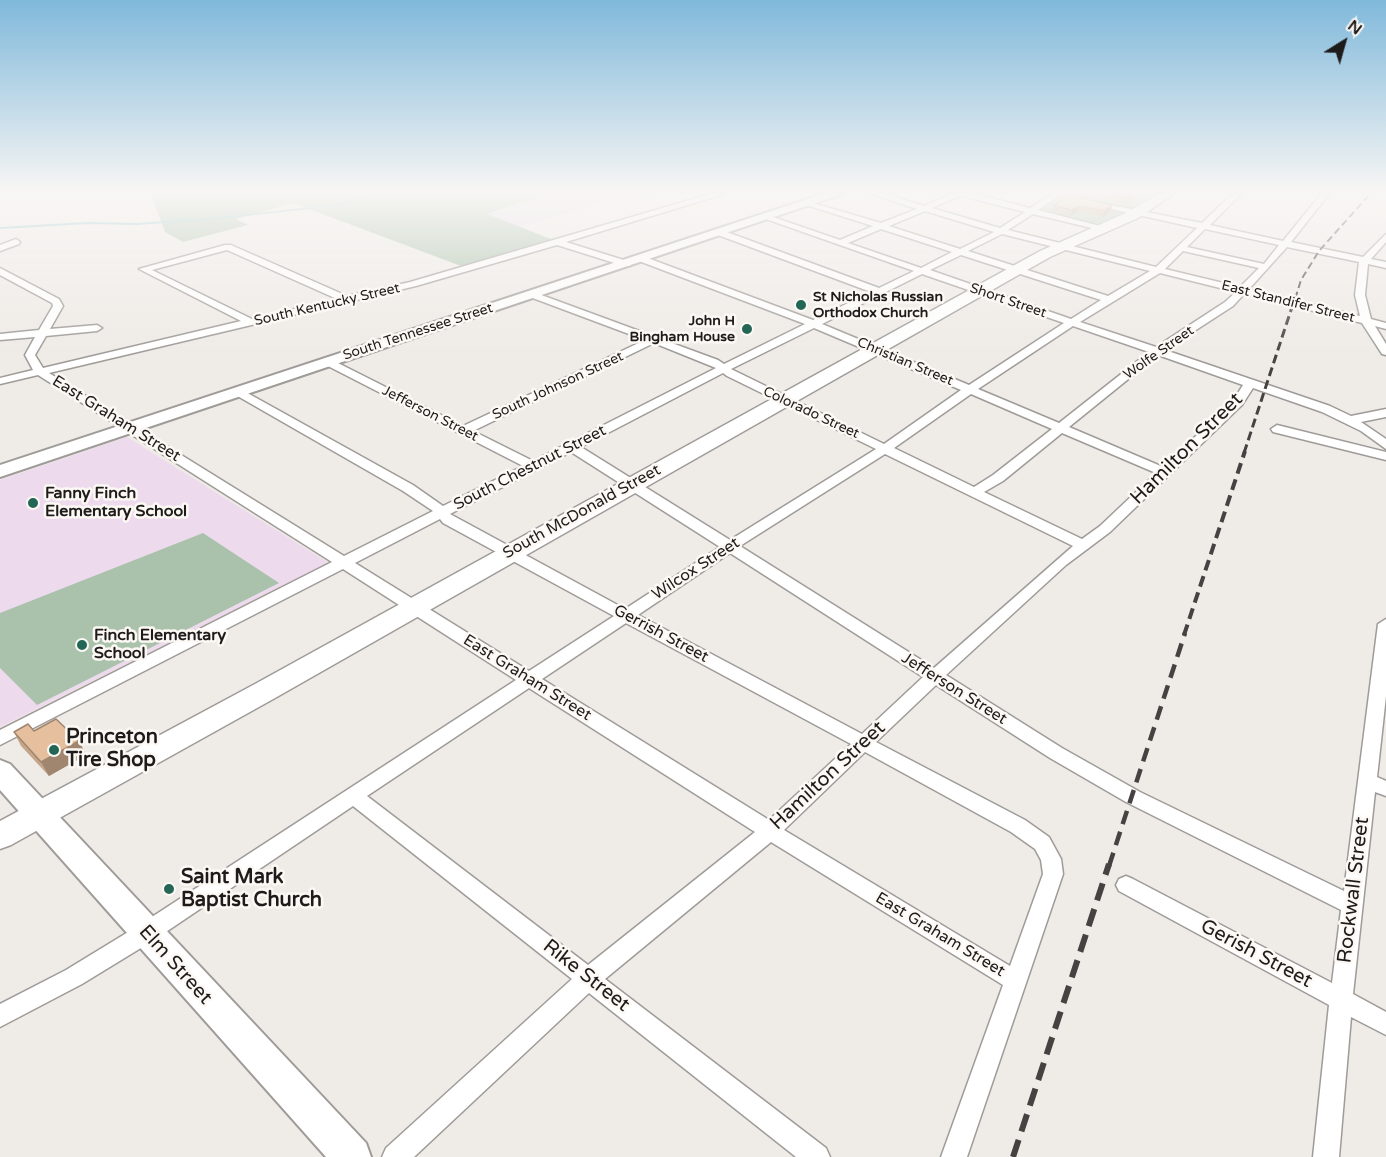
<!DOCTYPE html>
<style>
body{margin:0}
#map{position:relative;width:1386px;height:1157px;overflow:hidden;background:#efebe7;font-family:"Varela Round",sans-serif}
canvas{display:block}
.north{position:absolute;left:1314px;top:12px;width:60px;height:60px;-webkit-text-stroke:4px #fcf8f4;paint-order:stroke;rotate:37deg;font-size:16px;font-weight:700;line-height:24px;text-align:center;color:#1e1c1b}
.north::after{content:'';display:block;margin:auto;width:21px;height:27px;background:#1e1c1b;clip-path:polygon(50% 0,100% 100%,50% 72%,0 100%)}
</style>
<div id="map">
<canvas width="1386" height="1157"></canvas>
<div class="north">N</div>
</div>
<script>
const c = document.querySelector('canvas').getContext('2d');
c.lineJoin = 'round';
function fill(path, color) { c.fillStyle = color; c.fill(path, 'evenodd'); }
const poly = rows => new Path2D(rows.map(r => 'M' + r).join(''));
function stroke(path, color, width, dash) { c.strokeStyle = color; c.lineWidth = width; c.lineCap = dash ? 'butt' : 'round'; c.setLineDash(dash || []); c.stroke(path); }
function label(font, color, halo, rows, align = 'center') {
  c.font = font + ' "Varela Round",sans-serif'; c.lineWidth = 5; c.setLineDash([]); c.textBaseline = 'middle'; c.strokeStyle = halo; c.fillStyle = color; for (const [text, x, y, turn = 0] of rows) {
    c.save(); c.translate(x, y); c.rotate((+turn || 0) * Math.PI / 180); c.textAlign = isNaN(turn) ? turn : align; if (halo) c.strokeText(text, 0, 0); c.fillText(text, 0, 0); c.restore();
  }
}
fill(poly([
 [555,194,647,194,651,196,631,203,613,198,587,208,519,227,486,214,543,195]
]), '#e8ddf1');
fill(poly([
 [127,437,329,563,0,727,0,480]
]), '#eddbed');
fill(poly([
 [151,194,554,194,543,195,487,214,556,241,461,266,293,203,236,219,248,225,183,242,165,232],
 [1065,194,1154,194,1121,214,1092,226,1037,213],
 [203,533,279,583,37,705,0,668,0,613]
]), '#aac2ac');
stroke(poly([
 [0,228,88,223,137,224,219,218,338,205,368,197,399,194]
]), '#84c0c8', 2);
const street = poly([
 [710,194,724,194,566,242,630,262,630,266,624,266,557,245,416,286,49,373,344,556,433,511,403,491,234,394,234,390,242,390,413,485,443,506,523,466,324,364,324,360,332,360,463,426,645,340,530,297,530,293,536,293,718,360,724,364,805,324,639,261,639,257,645,257,813,320,871,292,718,235,718,231,724,231,879,288,914,271,763,218,770,216,840,240,873,226,806,205,806,201,881,223,917,209,872,194,886,194,924,206,951,194,976,194,1030,208,1052,194,1062,194,1038,210,1104,227,1104,231,1033,214,1008,230,1156,267,1197,228,1093,205,1090,205,1090,201,1202,223,1232,194,1241,194,1210,225,1283,241,1321,194,1329,194,1291,242,1363,257,1386,234,1386,242,1371,259,1386,262,1386,268,1368,264,1365,295,1371,319,1386,323,1386,329,1375,326,1386,344,1386,355,1382,354,1362,323,1244,294,1233,306,1165,350,1330,406,1351,416,1386,409,1386,417,1361,422,1386,439,1386,449,1361,431,1322,412,1253,388,1242,405,1110,532,1066,565,946,675,1062,748,1140,792,1344,891,1378,624,1386,619,1386,696,1377,777,1386,781,1386,796,1375,792,1353,994,1386,1012,1386,1035,1351,1017,1339,1157,1313,1157,1329,1005,1119,891,1116,885,1119,879,1126,876,1133,879,1332,983,1341,910,1126,802,1050,758,936,685,876,742,1025,820,1049,837,1061,859,1063,874,967,1157,941,1157,1003,985,771,842,605,979,826,1148,830,1157,796,1157,589,993,414,1157,382,1157,386,1148,572,979,353,806,154,940,82,984,0,1027,0,1004,66,970,138,926,516,680,343,569,0,745,0,730,332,562,38,375,0,384,0,378,33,370,25,355,35,337,0,340,0,334,39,330,53,306,52,303,0,275,0,268,59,299,63,306,50,329,97,325,102,328,97,331,46,336,35,355,43,368,241,321,139,269,225,245,231,245,347,296,410,282,710,194],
 [962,195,962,196,1025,212,1000,228,932,208,962,195],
 [925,211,994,232,960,249,889,226,925,211],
 [881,229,952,252,921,268,848,243,881,229],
 [1205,229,1279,245,1264,264,1187,247,1205,229],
 [1002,234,1150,271,1108,296,968,251,1002,234],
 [1287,247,1359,262,1355,295,1360,316,1249,289,1287,247],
 [227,250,337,299,252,319,152,270,227,250],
 [1183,251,1259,268,1240,287,1165,269,1183,251],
 [961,255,1101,300,1071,319,930,270,961,255],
 [1160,273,1236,292,1225,302,1156,347,1080,322,1160,273],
 [922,274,1064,323,969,385,822,324,922,274],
 [1073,326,1149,352,1059,423,978,389,1073,326],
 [814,328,961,390,884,444,731,369,814,328],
 [654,343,716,368,533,461,473,431,654,343],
 [1158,355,1243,385,1233,401,1163,467,1069,427,1158,355],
 [723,373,727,376,876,449,730,540,581,447,723,373],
 [971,394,1052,429,993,475,974,487,894,448,971,394],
 [1062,433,1156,473,1100,526,1082,539,984,492,1003,481,1062,433],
 [571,452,720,547,625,609,450,514,571,452],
 [885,454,1073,546,934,668,740,546,885,454],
 [440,519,443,523,614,616,529,671,355,563,440,519],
 [730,553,923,677,862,734,638,615,730,553],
 [626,623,851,744,769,820,542,679,626,623],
 [529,688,755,832,588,965,367,796,529,688],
 [865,752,1011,832,1035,849,1041,860,1043,874,1010,966,784,830,865,752],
 [16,239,20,242,19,244,0,251,0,245,16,239],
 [1277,425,1386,452,1386,460,1273,432,1271,429,1277,425]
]);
const secondary = poly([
 [823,194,842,194,0,477,0,465,823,194],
 [0,760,10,764,366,1143,371,1157,326,1157,0,790,0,760]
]);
const primary = poly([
 [1158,194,1174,194,1138,218,1050,257,275,698,11,845,0,849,0,821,255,684,1040,251,1128,212,1158,194]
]);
stroke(street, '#9f9b98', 3);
stroke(secondary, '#9f9b98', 4);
stroke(primary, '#9f9b98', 3);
fill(street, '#fff');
fill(secondary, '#fff');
fill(primary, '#fff');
stroke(poly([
 [1292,309,1301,280,1319,251,1370,194]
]), '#454241', 2, [7, 4]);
stroke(poly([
 [1244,453,1292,307]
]), '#454241', 3, [9, 4.5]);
stroke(poly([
 [1184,635,1245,451]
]), '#454241', 4, [11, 6]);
stroke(poly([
 [1109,866,1185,633]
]), '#454241', 4.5, [14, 8]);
stroke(poly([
 [1013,1157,1109,864]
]), '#454241', 6, [18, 9]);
fill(poly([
 [1081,194,1138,194,1127,203],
 [1112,205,1111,211,1103,217,1078,211,1071,216,1053,211,1054,206],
 [34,731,79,741,86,755,49,776,21,746,14,732]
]), '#c6a588');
fill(poly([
 [1132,194,1138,194,1127,203,1128,197],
 [1112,205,1111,211,1103,217,1104,211],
 [1079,206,1078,211,1071,216,1072,210],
 [79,741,86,755,49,776,41,762]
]), '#a1866f');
const building = poly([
 [1112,194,1132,194,1128,197,1112,194],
 [1068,195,1112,205,1104,211,1079,206,1072,210,1054,206,1068,195],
 [56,719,79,741,41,762,14,732,28,724,34,731,56,719]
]);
fill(building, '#e6c09e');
stroke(building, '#a1866f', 1.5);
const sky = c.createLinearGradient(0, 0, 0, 356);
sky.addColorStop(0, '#80b9db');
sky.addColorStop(0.54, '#f8f6f4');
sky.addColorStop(1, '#f8f6f400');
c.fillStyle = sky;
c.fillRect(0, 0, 1386, 356);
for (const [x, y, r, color] of [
 [801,305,6,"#246655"],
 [747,329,6,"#246655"],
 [33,503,6,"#246655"],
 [82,645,6,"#246655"],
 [54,750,6,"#246655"],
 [169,889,6,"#246655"]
]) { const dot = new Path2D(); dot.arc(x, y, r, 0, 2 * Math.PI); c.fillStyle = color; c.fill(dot); stroke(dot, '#fcf8f4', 2); }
label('bold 14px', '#1e1c1b', '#fcf8f4', [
 ["St Nicholas Russian",813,297],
 ["Orthodox Church",813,313],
 ["John H",735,321,"right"],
 ["Bingham House",735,337,"right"]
], 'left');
label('14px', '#1e1c1b', '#fcf8f4', [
 ["Short Street",1008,301,19],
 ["East Standifer Street",1288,302,14],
 ["South Kentucky Street",327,305,-13],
 ["South Tennessee Street",418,332,-18],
 ["Wolfe Street",1159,353,-35],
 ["Christian Street",905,362,23],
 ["South Johnson Street",558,386,-25],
 ["Colorado Street",811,413,25],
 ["Jefferson Street",430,414,27]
]);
label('16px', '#1e1c1b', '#fcf8f4', [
 ["East Graham Street",116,419,32],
 ["South Chestnut Street",530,468,-27],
 ["South McDonald Street",582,512,-29],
 ["Wilcox Street",696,569,-33],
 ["Gerrish Street",661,634,28],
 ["East Graham Street",527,678,32],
 ["Jefferson Street",954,689,32],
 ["East Graham Street",940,935,31]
]);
label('bold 16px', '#1e1c1b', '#fcf8f4', [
 ["Fanny Finch",45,494],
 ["Elementary School",45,512],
 ["Finch Elementary",94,636],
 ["School",94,654]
], 'left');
label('20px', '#1e1c1b', '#fcf8f4', [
 ["Hamilton Street",1187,449,-45],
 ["Hamilton Street",828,776,-43],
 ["Rockwall Street",1354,890,-83],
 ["Gerish Street",1256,954,28],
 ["Elm Street",175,965,48],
 ["Rike Street",586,976,38]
]);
label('bold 20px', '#1e1c1b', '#fcf8f4', [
 ["Princeton",66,738],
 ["Tire Shop",66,761],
 ["Saint Mark",181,878],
 ["Baptist Church",181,901]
], 'left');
</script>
